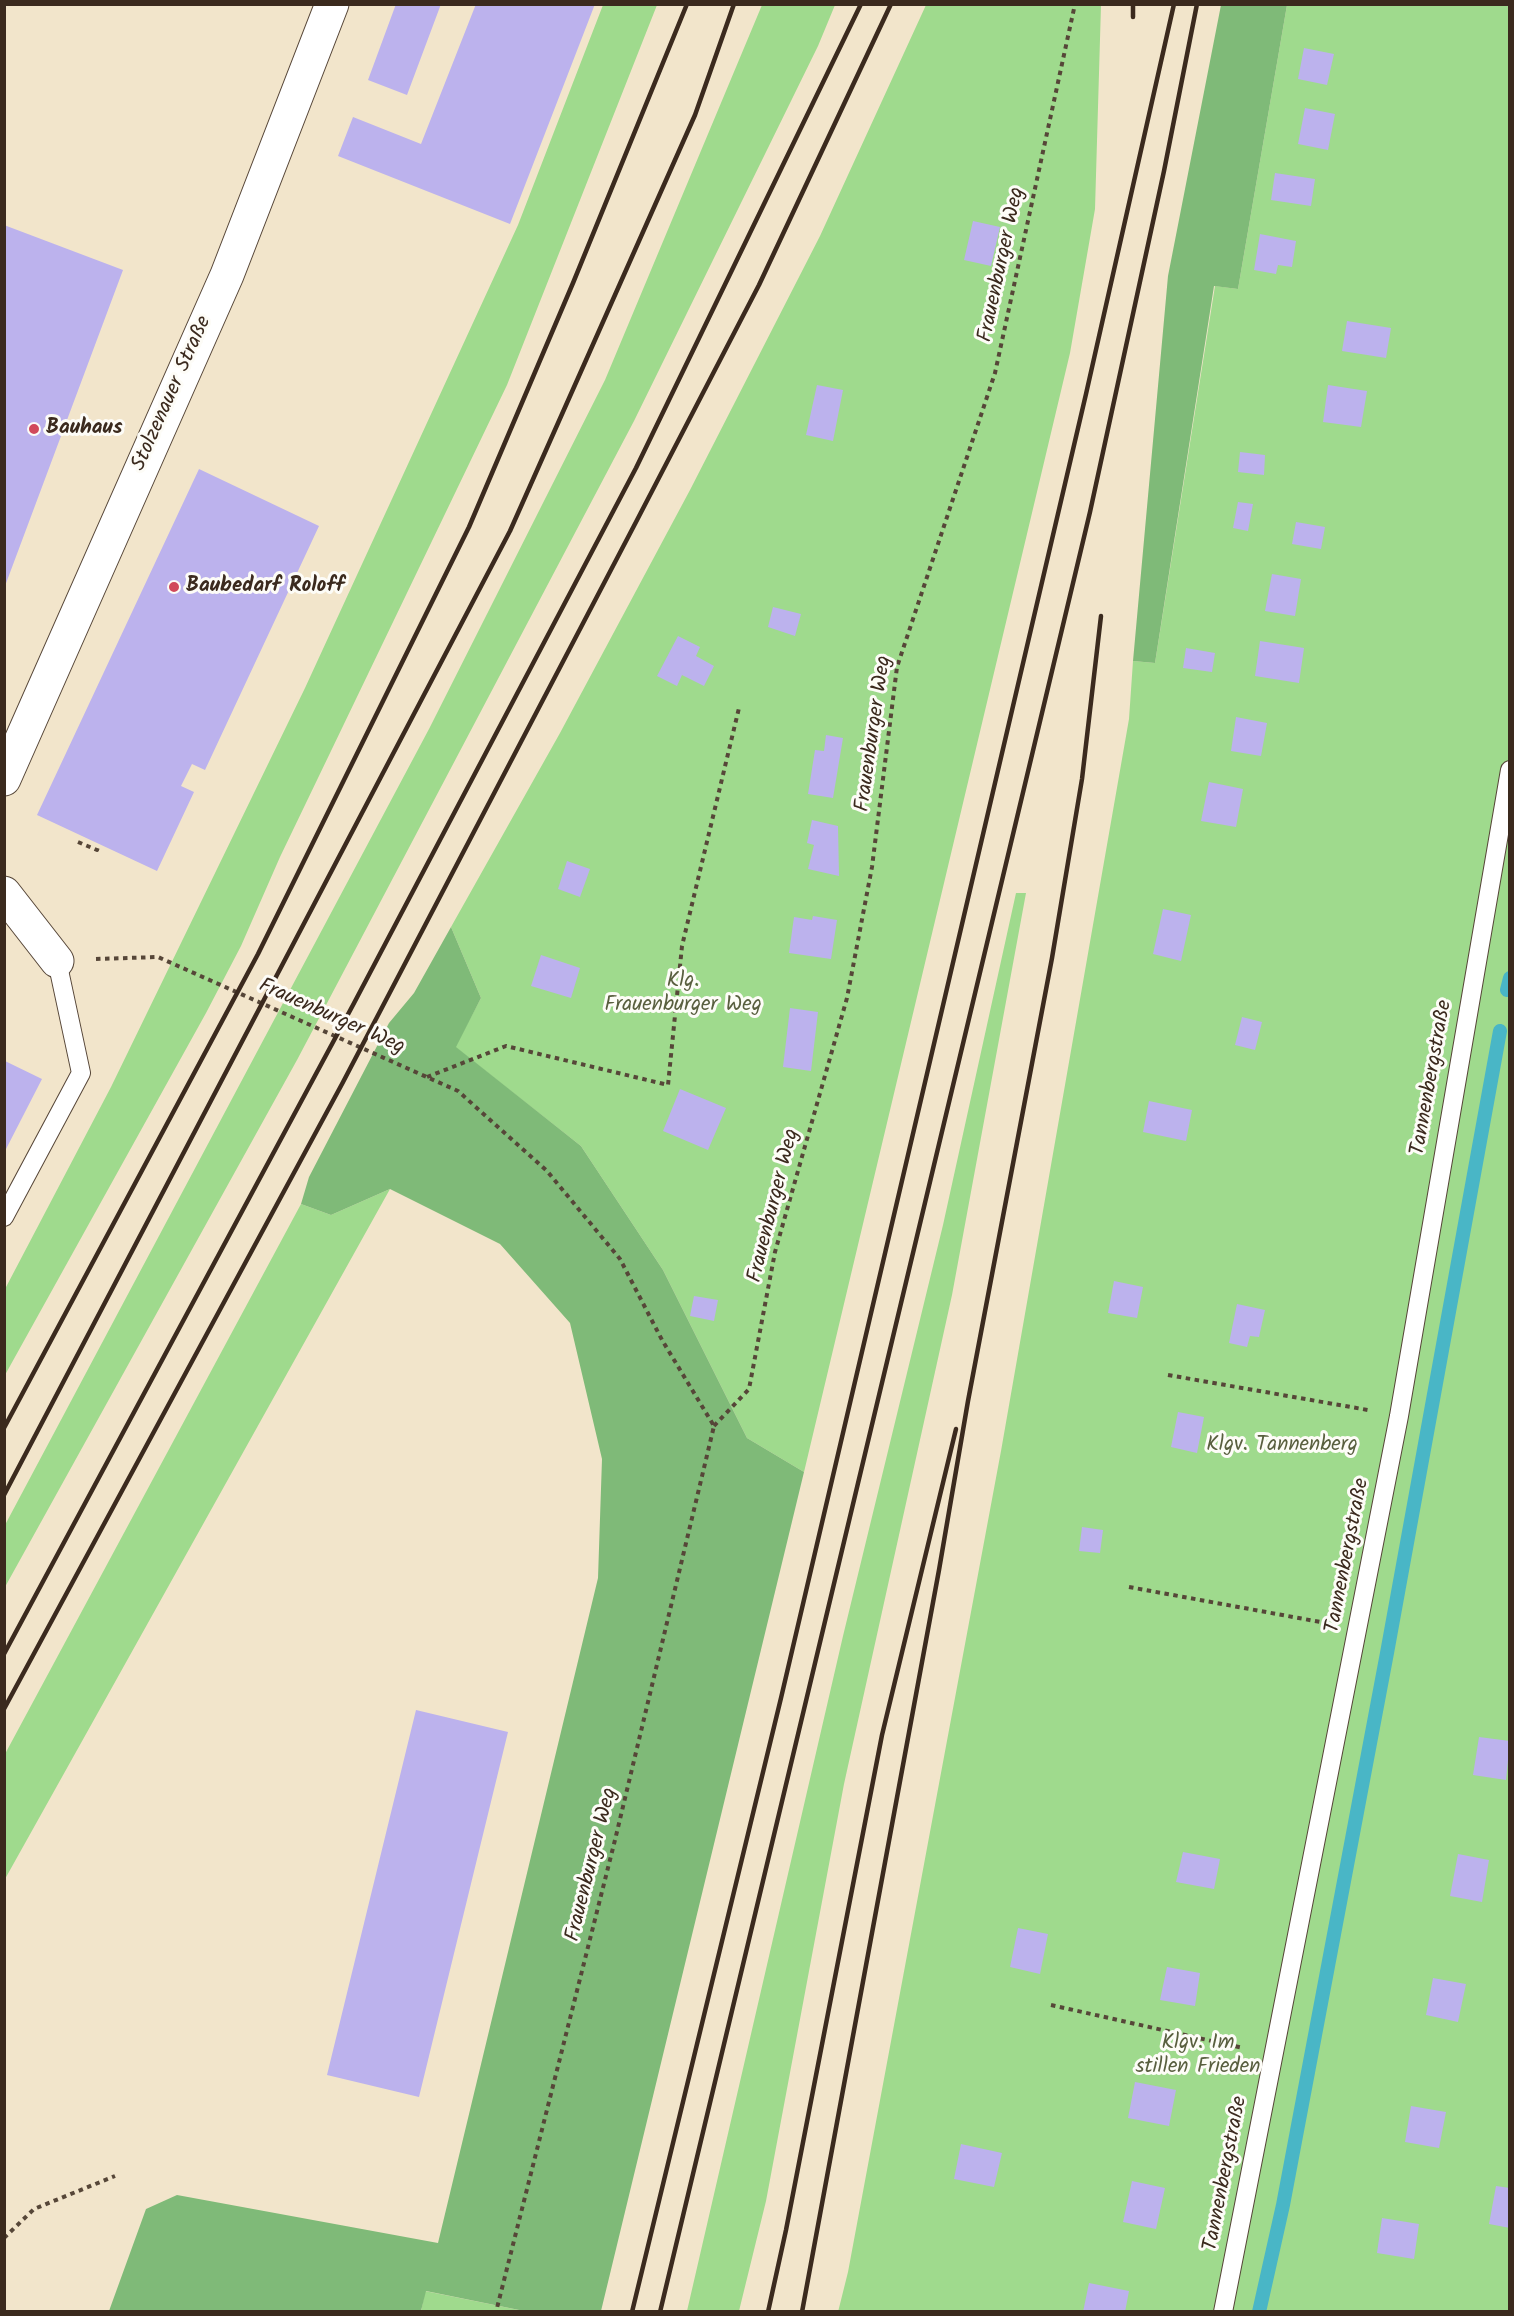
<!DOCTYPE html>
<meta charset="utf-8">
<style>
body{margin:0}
#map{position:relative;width:1514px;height:2316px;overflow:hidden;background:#f2e5cb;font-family:Kalam,sans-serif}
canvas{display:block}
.frame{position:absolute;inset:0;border:6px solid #3b2a1e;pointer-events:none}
</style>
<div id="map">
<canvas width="1514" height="2316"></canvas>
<div class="frame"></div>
</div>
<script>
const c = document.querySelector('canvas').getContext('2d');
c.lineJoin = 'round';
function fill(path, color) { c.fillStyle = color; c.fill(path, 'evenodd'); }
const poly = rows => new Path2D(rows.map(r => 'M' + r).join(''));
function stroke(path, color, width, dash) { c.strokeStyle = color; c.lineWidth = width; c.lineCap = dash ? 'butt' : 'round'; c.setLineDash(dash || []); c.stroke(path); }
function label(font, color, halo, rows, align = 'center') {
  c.font = font + ' Kalam,sans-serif'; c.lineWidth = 6; c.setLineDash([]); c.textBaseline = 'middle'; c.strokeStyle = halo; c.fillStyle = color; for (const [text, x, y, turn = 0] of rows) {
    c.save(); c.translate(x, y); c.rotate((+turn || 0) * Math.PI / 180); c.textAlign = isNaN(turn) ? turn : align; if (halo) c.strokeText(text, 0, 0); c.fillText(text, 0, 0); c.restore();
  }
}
fill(poly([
 [603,5,657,5,507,385,280,857,241,946,206,1013,5,1375,5,1289,111,1087,305,688,518,225],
 [762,5,835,5,818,46,634,421,297,1060,5,1587,5,1525,429,729,605,380],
 [926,5,1101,5,1095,209,1070,353,804,1472,747,1438,663,1270,581,1146,455,1047,481,998,451,927,560,733,690,490,820,236],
 [1287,5,1509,5,1509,2311,838,2312,848,2272,1001,1451,1129,719,1133,661,1155,663,1215,286,1238,289],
 [1016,893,1026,893,952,1295,844,1784,766,2201,739,2311,687,2311,843,1636,943,1225],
 [390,1189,81,1743,5,1879,5,1754,301,1204,331,1215],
 [425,2291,524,2311,421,2312]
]), '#9fda8d');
fill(poly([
 [1221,5,1287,5,1238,289,1214,286,1155,663,1133,661,1168,276],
 [451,927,481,998,456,1047,581,1146,663,1270,747,1438,804,1472,601,2311,524,2311,426,2291,421,2311,109,2311,146,2209,177,2195,438,2243,598,1578,602,1459,570,1323,500,1244,390,1189,331,1215,301,1204,309,1177,389,1023,414,993]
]), '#7fba78');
stroke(poly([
 [1507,990,1510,978],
 [1259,2312,1283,2205,1387,1653,1500,1031]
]), '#49b6c6', 14);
fill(poly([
 [396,4,441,4,407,95,368,80],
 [476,4,595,4,510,224,338,156,353,117,421,144],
 [1304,48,1334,54,1327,85,1298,79],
 [1305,108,1335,114,1328,150,1298,144],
 [1275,173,1315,179,1311,206,1271,200],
 [973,221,1000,227,991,266,964,260],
 [4,225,123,270,5,586,4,586],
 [1260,234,1296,241,1292,267,1278,265,1276,274,1254,270],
 [1347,321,1391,328,1386,358,1342,351],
 [817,385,843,390,833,441,806,435],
 [1328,385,1367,391,1361,427,1323,422],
 [1240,452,1265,455,1264,475,1238,472],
 [199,469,319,526,205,770,192,764,181,786,194,792,157,871,37,815],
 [1238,502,1253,504,1248,531,1233,528],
 [1296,522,1325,527,1321,549,1292,544],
 [1272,574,1301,579,1295,616,1265,611],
 [773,607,801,614,795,636,768,627],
 [678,636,700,647,696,656,714,666,704,686,682,675,677,686,657,676],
 [1260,641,1304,648,1299,683,1255,676],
 [1186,648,1215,653,1212,672,1183,668],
 [1236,717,1267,723,1261,756,1231,751],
 [826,735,843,738,833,798,808,794,815,750,824,751],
 [1209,782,1243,789,1236,827,1201,821],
 [812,820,838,826,839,876,808,869,814,845,807,843],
 [567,861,590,869,580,897,558,889],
 [1163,909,1191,915,1181,961,1153,954],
 [813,916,837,920,831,959,789,953,794,917,812,920],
 [541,955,580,968,571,998,531,986],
 [790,1008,818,1012,811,1071,783,1067],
 [1242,1017,1262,1022,1255,1050,1235,1045],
 [5,1061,42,1079,5,1151],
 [680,1089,726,1108,708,1150,663,1131],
 [1149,1101,1192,1110,1186,1141,1143,1132],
 [1114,1281,1143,1287,1137,1318,1108,1313],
 [694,1296,718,1300,714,1321,690,1316],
 [1237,1304,1265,1310,1259,1337,1250,1336,1247,1347,1229,1343],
 [1178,1412,1204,1417,1197,1453,1171,1447],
 [1082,1527,1103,1530,1100,1553,1079,1551],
 [416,1710,508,1732,419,2097,327,2075],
 [1479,1737,1510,1741,1506,1780,1473,1775],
 [1183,1852,1220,1859,1214,1889,1176,1882],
 [1458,1854,1489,1860,1482,1902,1450,1896],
 [1018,1928,1048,1934,1040,1974,1010,1967],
 [1167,1967,1200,1973,1195,2006,1160,2000],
 [1433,1978,1466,1984,1458,2022,1426,2015],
 [1135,2082,1176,2090,1169,2126,1128,2118],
 [1411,2106,1446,2112,1439,2148,1405,2142],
 [961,2144,1002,2153,994,2187,954,2179],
 [1132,2181,1165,2188,1156,2229,1123,2222],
 [1496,2186,1510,2188,1510,2228,1489,2224],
 [1382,2218,1419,2224,1414,2259,1377,2253],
 [1089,2283,1129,2291,1125,2312,1083,2312]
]), '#bcb2ed');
const service = poly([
 [4,1217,81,1073,57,961],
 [1223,2312,1399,1416,1510,770]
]);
const minor = poly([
 [4,779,227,275,332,4],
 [4,893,57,961]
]);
stroke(service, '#564638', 20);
stroke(minor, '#564638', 35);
stroke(poly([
 [78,842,97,850,99,844],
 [96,959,158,957,458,1091,547,1171,620,1259,662,1340,714,1426,615,1840,496,2312],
 [427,1077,506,1046,668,1085,682,946,739,708],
 [1168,1375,1368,1410],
 [714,1426,749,1389,775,1252,847,998,872,867,897,667,995,373,1075,4],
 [1129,1587,1326,1623],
 [1051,2005,1243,2048],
 [4,2238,34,2209,115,2176]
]), '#564638', 4, [4.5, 4.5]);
stroke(service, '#fff', 18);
stroke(minor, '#fff', 33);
stroke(poly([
 [1133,4,1133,17],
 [4,1428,258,954,469,527,573,283,687,4],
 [4,1495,510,531,695,115,734,4],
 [4,1654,353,1005,636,468,861,4],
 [4,1709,342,1084,636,522,759,285,891,4],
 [632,2312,781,1698,1086,394,1174,4],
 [660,2312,1090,512,1164,171,1197,4],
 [768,2312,786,2230,882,1735,956,1429],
 [802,2312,939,1570,968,1401,1052,958,1082,779,1101,616]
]), '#3b2a1e', 4.5);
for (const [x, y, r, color] of [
 [34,429,6,"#d1495b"],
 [174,587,6,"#d1495b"]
]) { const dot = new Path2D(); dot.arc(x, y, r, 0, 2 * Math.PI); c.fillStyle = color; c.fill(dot); stroke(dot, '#fdfcf7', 2); }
label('21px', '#3b2a1e', '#fdfcf7', [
 ["Frauenburger Weg",1003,265,-78],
 ["Stolzenauer Straße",173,394,-66],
 ["Frauenburger Weg",875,734,-82],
 ["Frauenburger Weg",331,1018,24],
 ["Tannenbergstraße",1433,1078,-80],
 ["Frauenburger Weg",775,1206,-76],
 ["Tannenbergstraße",1349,1556,-79],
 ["Frauenburger Weg",593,1865,-76],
 ["Tannenbergstraße",1227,2174,-79]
]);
label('bold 21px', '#3b2a1e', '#fdfcf7', [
 ["Bauhaus",46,429],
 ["Baubedarf Roloff",186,587]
], 'left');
label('21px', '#595f3f', '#fdfcf7', [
 ["Klg.",683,982],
 ["Frauenburger Weg",683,1006],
 ["Klgv. Tannenberg",1282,1446],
 ["Klgv. Im",1198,2044],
 ["stillen Frieden",1198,2068]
]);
</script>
